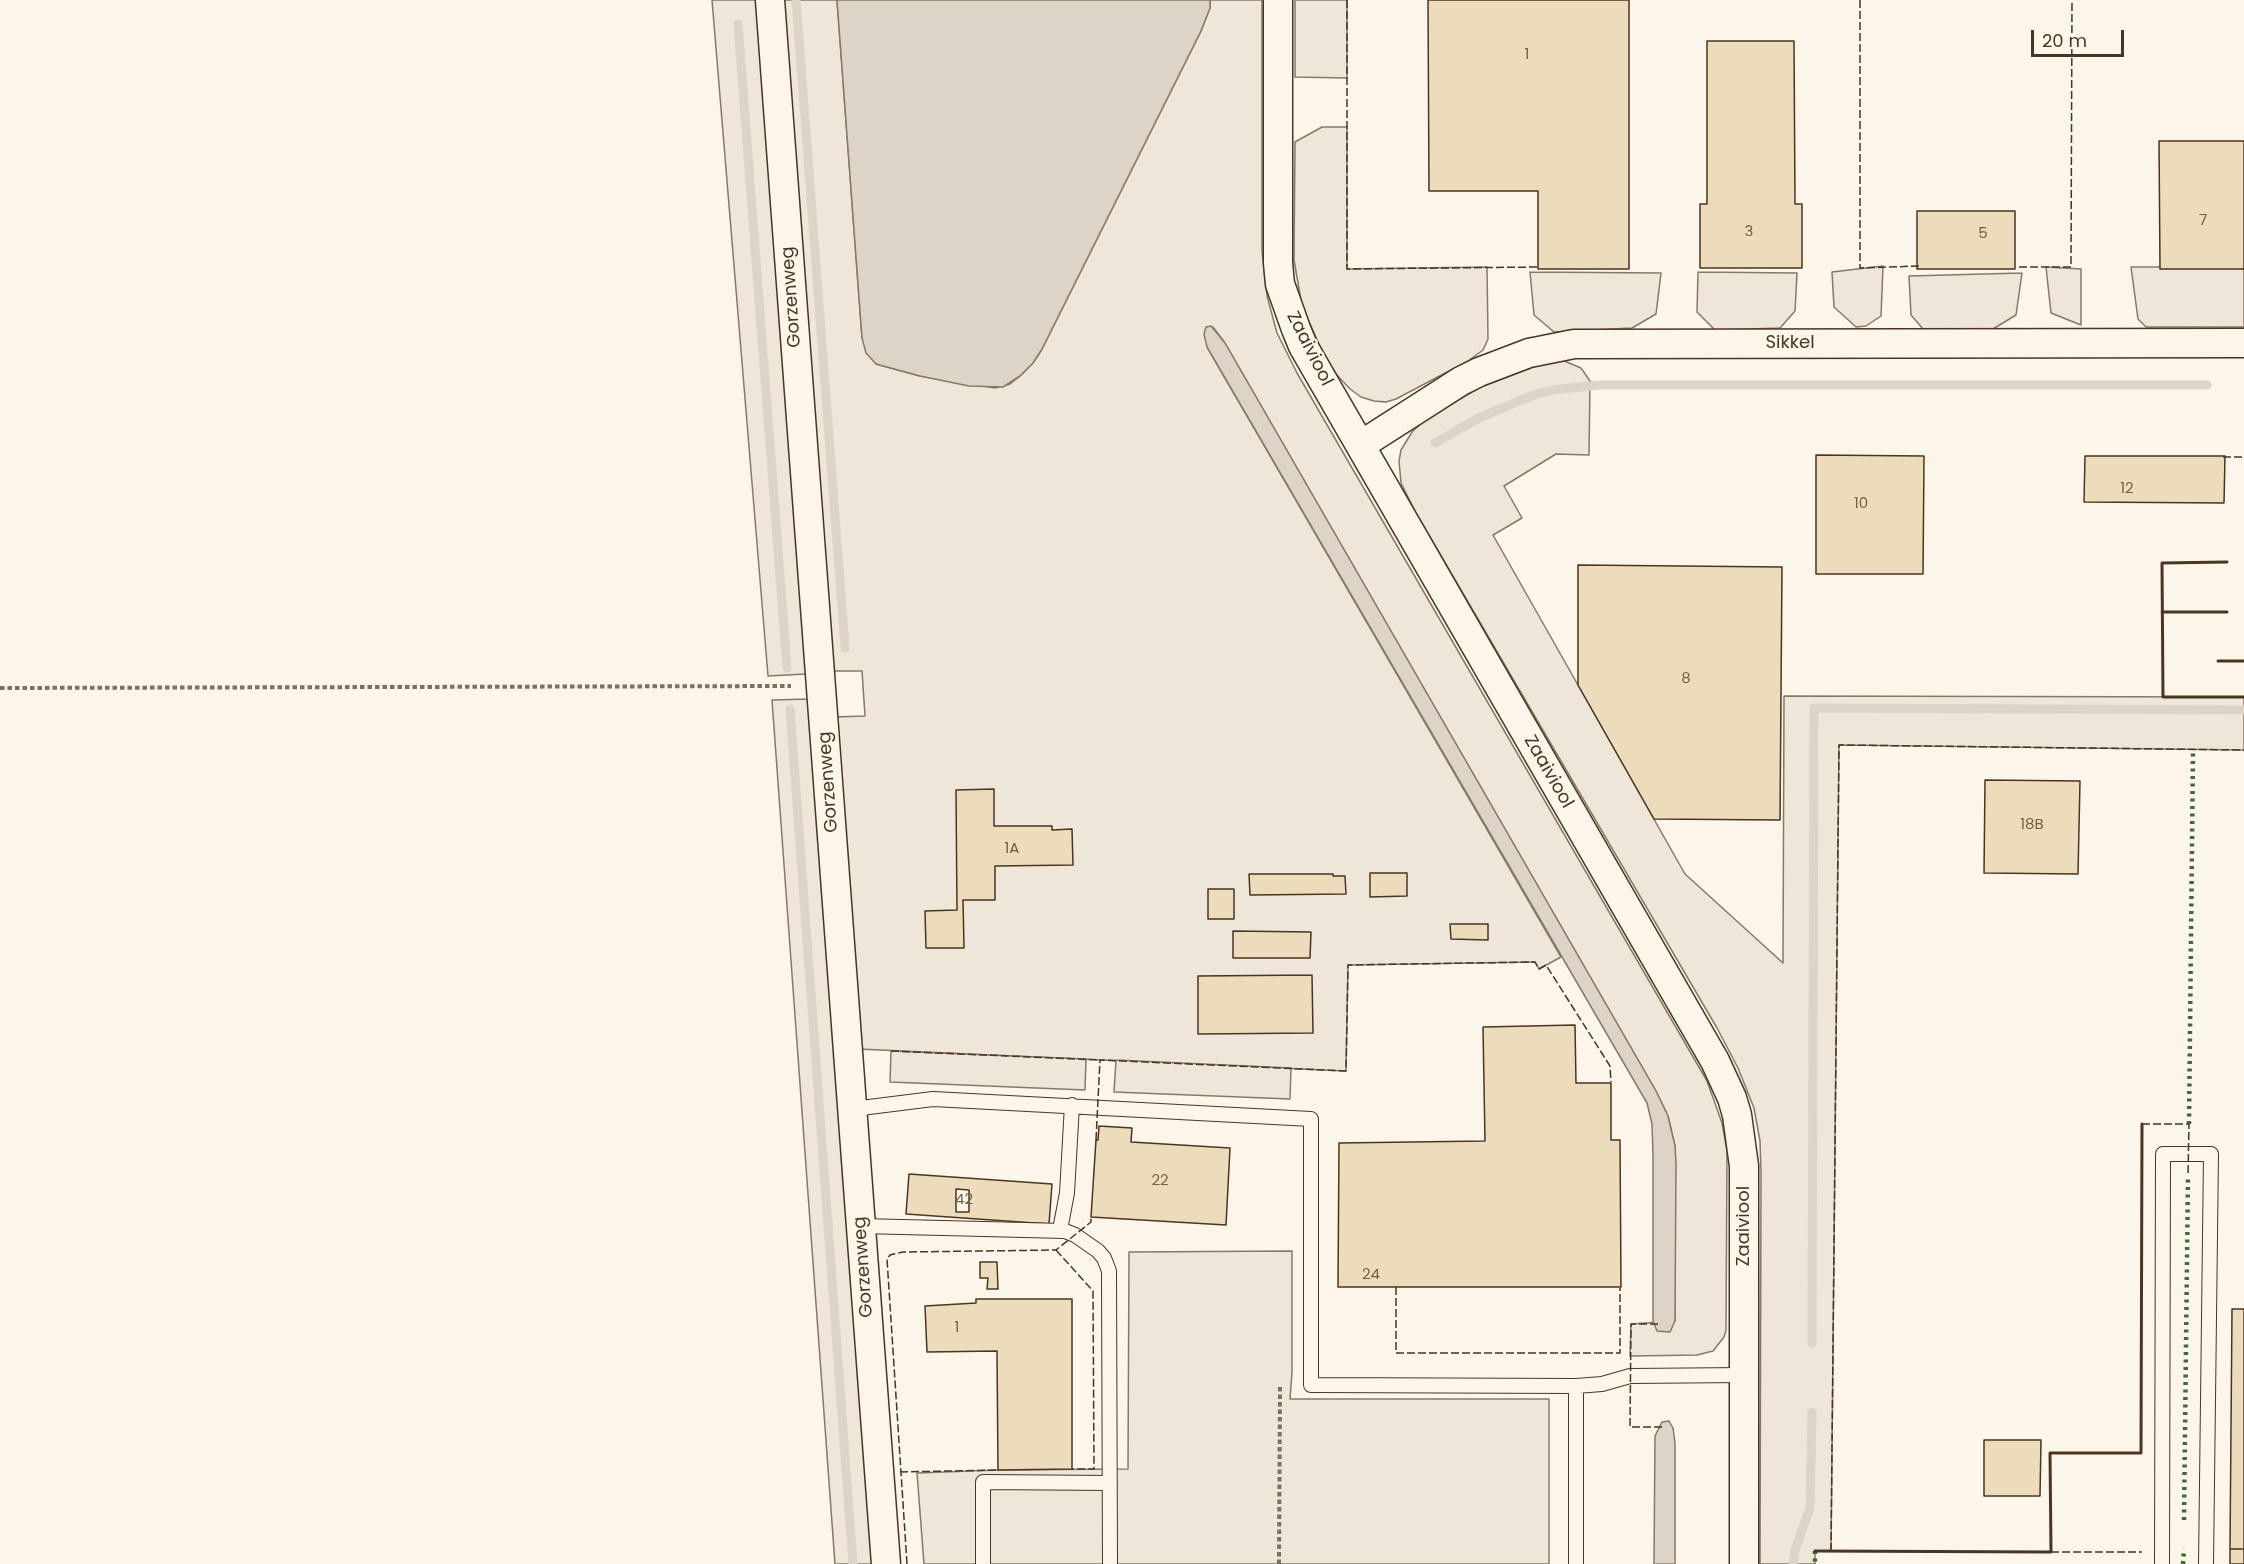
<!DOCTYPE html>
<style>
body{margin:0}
#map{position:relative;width:2244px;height:1564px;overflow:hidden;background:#fbf6e9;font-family:Poppins,sans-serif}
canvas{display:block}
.scale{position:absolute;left:2031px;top:30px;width:93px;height:27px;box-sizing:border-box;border:3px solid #4a3520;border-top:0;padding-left:8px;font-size:18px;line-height:21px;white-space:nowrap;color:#4a3520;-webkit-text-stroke:4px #fbf6e9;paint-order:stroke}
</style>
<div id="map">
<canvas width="2244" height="1564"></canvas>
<div class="scale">20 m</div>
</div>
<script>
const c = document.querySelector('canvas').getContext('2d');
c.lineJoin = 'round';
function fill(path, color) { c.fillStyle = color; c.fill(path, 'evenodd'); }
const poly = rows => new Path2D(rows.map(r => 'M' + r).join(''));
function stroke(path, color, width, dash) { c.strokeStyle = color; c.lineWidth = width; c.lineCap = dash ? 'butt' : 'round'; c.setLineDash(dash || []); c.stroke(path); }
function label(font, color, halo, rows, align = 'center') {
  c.font = font + ' Poppins,sans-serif'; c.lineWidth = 4.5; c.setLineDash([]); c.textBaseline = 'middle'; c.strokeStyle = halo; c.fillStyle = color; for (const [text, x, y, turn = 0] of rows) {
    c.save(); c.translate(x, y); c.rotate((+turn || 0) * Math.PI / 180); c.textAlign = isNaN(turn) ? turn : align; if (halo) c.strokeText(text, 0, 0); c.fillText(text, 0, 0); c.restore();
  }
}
const green = poly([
 [712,0,756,0,806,674,768,676,712,0],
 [782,0,837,0,862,338,876,364,920,376,995,388,1010,384,1020,376,1033,363,1042,349,1201,31,1210,8,1210,0,1262,0,1262,251,1267,296,1277,333,1297,373,1707,1081,1722,1123,1727,1151,1726,1330,1724,1337,1713,1351,1697,1355,1630,1356,1631,1324,1675,1321,1675,1146,1668,1116,1656,1091,1225,343,1213,327,1207,347,1561,957,1539,969,1535,962,1348,965,1346,1071,858,1049,834,717,865,716,862,671,833,671,782,0],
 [1295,0,1347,0,1347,78,1295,77,1295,0],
 [1322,127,1347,127,1347,269,1487,267,1488,339,1483,350,1468,361,1396,399,1386,402,1374,401,1361,397,1350,389,1336,374,1323,353,1302,306,1294,260,1295,142,1322,127],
 [1883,266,1881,316,1866,326,1856,327,1834,307,1832,272,1883,266],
 [2046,267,2081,269,2081,325,2051,313,2046,267],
 [2131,267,2244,267,2244,327,2146,327,2138,319,2131,267],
 [1530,272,1661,273,1656,314,1632,328,1554,332,1534,315,1530,272],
 [1698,272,1797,273,1795,311,1780,328,1715,330,1697,312,1698,272],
 [2022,273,2016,315,1993,329,1923,329,1911,315,1909,276,2022,273],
 [1562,360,1581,368,1590,381,1589,455,1556,454,1504,486,1522,518,1493,535,1685,874,1783,963,1784,696,2244,697,2244,750,1839,745,1831,1551,1815,1551,1815,1564,1760,1564,1761,1173,1760,1141,1754,1108,1738,1068,1717,1028,1416,513,1401,483,1399,461,1401,450,1412,432,1428,417,1481,387,1533,367,1562,360],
 [808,699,872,1564,835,1564,772,700,808,699]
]);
fill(green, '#ede6d9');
stroke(green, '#887966', 1.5);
const parking = poly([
 [891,1051,1086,1059,1085,1090,890,1082,891,1051],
 [1116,1060,1291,1068,1290,1099,1114,1092,1116,1060],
 [1292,1251,1292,1372,1290,1399,1549,1399,1549,1564,924,1564,917,1473,998,1470,1128,1469,1129,1252,1292,1251]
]);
fill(parking, '#ede7d9');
stroke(parking, '#887966', 1.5);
const water = poly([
 [837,0,1210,0,1210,8,1201,31,1042,349,1033,363,1020,376,1003,387,969,386,920,376,876,364,866,353,862,338,837,0],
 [1211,326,1225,343,1656,1091,1668,1116,1675,1146,1676,1163,1675,1321,1670,1332,1657,1331,1653,1321,1653,1155,1652,1124,1647,1103,1207,347,1204,334,1206,327,1211,326],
 [1669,1421,1673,1428,1675,1443,1675,1564,1654,1564,1655,1436,1662,1422,1669,1421]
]);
fill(water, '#dcd4c6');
stroke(water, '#887966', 1.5);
stroke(poly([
 [796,0,845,648],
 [738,24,787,668],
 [1435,443,1479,418,1533,395,1552,390,1599,385,2207,385],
 [790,709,853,1564],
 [1812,1343,1814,708,2244,710],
 [1793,1564,1795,1550,1810,1508,1812,1412]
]), '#dcd4c6', 9);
const building = poly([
 [1428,0,1629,0,1629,269,1538,269,1538,191,1429,191,1428,0],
 [1707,41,1794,41,1795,204,1802,204,1802,268,1700,268,1700,204,1707,204,1707,41],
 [2159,141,2244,141,2244,269,2160,269,2159,141],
 [1917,211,2015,211,2015,269,1917,269,1917,211],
 [1816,455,1924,456,1923,574,1816,574,1816,455],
 [2085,456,2225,456,2224,503,2084,502,2085,456],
 [1578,565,1782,567,1780,820,1654,819,1578,685,1578,565],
 [1985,780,2080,781,2078,874,1984,873,1985,780],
 [994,789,994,826,1052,826,1052,830,1072,829,1073,865,995,866,995,900,963,900,964,948,926,948,925,911,957,910,956,790,994,789],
 [1370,873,1407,873,1407,896,1370,897,1370,873],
 [1249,874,1333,874,1333,876,1345,876,1346,894,1250,895,1249,874],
 [1208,889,1234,889,1234,919,1208,919,1208,889],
 [1450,924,1488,924,1488,940,1451,939,1450,924],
 [1233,931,1311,932,1310,958,1233,958,1233,931],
 [1312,975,1313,1033,1198,1034,1198,976,1312,975],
 [1575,1025,1576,1083,1611,1083,1611,1140,1620,1140,1621,1287,1338,1287,1339,1143,1485,1141,1483,1027,1575,1025],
 [1099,1126,1132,1128,1131,1142,1230,1148,1226,1225,1091,1217,1096,1140,1098,1140,1099,1126],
 [909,1174,1052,1184,1049,1224,906,1214,909,1174],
 [956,1189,969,1190,969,1212,956,1212,956,1189],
 [980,1262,997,1262,998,1289,987,1289,988,1278,980,1278,980,1262],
 [976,1299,1072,1299,1072,1469,998,1470,997,1351,927,1352,925,1306,976,1303,976,1299],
 [2232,1309,2244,1309,2244,1549,2230,1549,2232,1309],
 [1984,1440,2041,1440,2040,1496,1984,1496,1984,1440],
 [2230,1549,2244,1549,2244,1564,2230,1564,2230,1549]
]);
fill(building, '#ecdcbc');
stroke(building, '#4a3520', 1.5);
const service = poly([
 [853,1109,933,1099,1311,1119,1311,1385,1576,1386,1576,1564],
 [861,1226,1065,1231,1075,1235,1098,1251,1104,1258,1109,1271,1110,1564],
 [1060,1230,1067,1193,1072,1105],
 [1576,1386,1602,1384,1630,1376,1744,1375],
 [983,1564,983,1482,1110,1483],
 [2162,1564,2163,1154,2211,1154,2206,1564]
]);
const minor = poly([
 [770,0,886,1564],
 [1278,0,1278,263,1280,284,1296,329,1303,346,1715,1061,1732,1098,1737,1115,1744,1166,1744,1564],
 [1361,445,1461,381,1479,372,1529,353,1574,344,2244,343]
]);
stroke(service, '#4a3520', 16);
stroke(minor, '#4a3520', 31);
stroke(poly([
 [0,688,791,686],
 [1279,1564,1280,1385]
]), '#7f6f5c', 4, [4.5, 3]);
stroke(service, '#fbf6e9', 14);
stroke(minor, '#fbf6e9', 28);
stroke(poly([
 [2189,1124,2193,750],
 [2184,1520,2188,1175],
 [1815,1551,1815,1564],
 [2183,1564,2184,1549]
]), '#436837', 4.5, [3, 4.5]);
stroke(poly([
 [1347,0,1347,269,1538,267],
 [1860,0,1860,268,1919,266],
 [2019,267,2071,267,2072,0],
 [2223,457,2244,457],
 [891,1051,1100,1060],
 [2142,1124,2189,1124,2188,1175],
 [1096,1140,1100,1060,1346,1071,1348,965,1535,962,1539,969,1546,965,1610,1066,1611,1082],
 [1056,1250,1093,1291,1094,1469,1072,1469],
 [1396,1287,1396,1353,1620,1353,1620,1288],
 [1658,1324,1631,1324,1630,1427,1663,1427],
 [900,1472,998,1470],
 [1831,1551,1839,745,2244,750],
 [2051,1552,2142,1552],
 [907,1564,887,1259,890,1255,903,1252,1056,1250,1091,1222,1091,1217]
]), '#4a3520', 1.5, [8, 3]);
stroke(poly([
 [2227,562,2162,563,2163,697,2244,697],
 [2162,612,2227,612],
 [2218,661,2244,661],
 [1815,1551,2051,1552,2050,1453,2141,1453,2142,1124]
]), '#4a3520', 3);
label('15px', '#725f47', null, [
 ["1",1527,55],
 ["7",2203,221],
 ["3",1749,232],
 ["5",1983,234],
 ["12",2127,489],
 ["10",1861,504],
 ["8",1686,679],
 ["18B",2032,825],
 ["1A",1012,849],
 ["22",1160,1181],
 ["42",964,1200],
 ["24",1371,1275],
 ["1",957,1328]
]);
label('18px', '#4a3520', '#fbf6e9', [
 ["Gorzenweg",792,297,-94],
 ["Sikkel",1790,343],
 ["Zaaiviool",1309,349,63],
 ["Zaaiviool",1548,772,60],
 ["Gorzenweg",829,782,-94],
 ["Zaaiviool",1744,1226,-90],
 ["Gorzenweg",864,1267,-94]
]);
</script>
